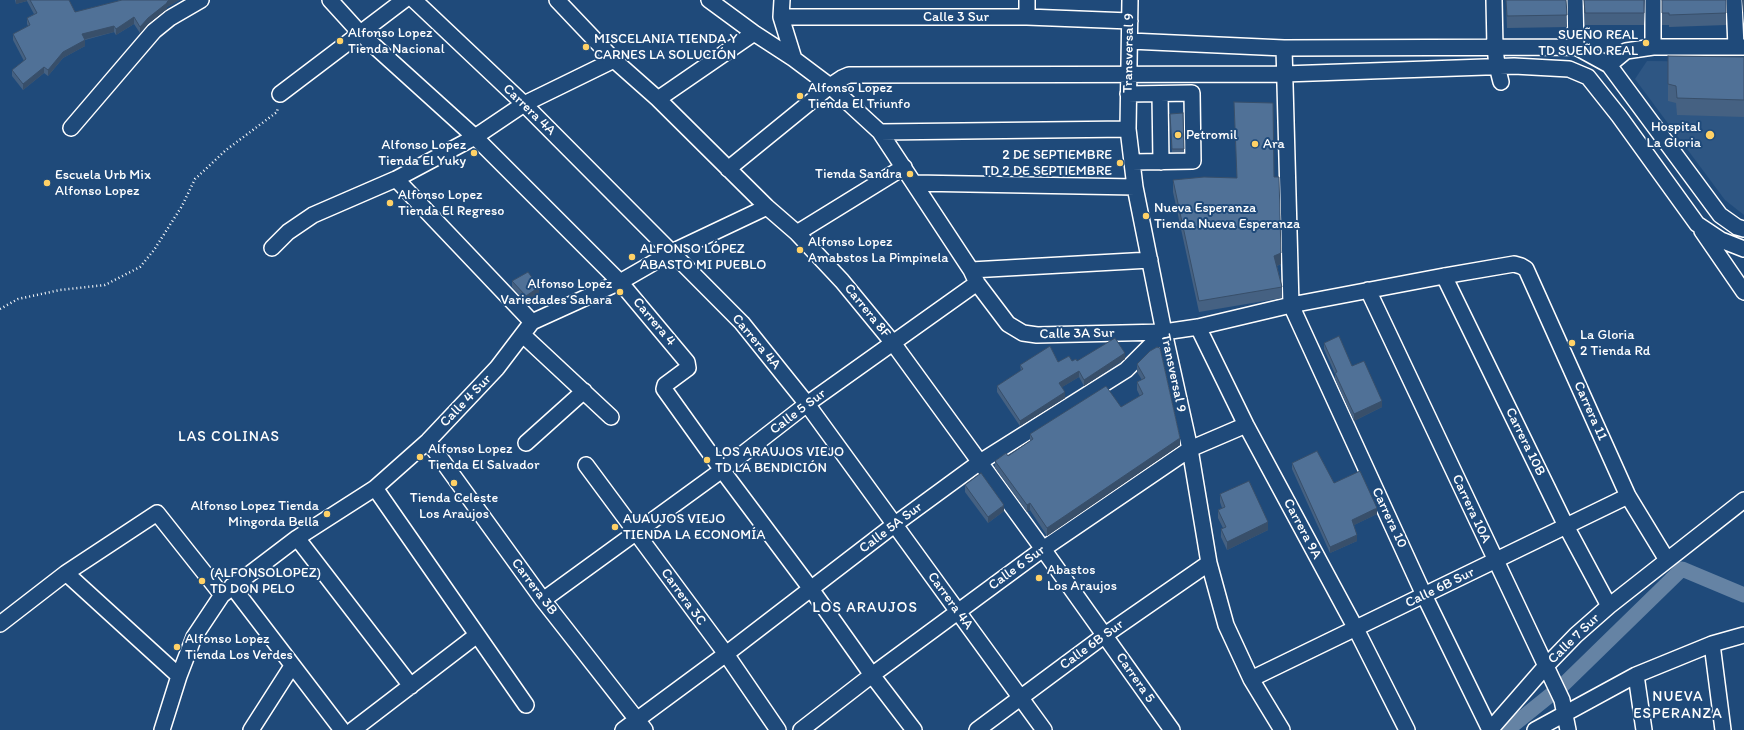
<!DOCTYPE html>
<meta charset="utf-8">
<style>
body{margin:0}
canvas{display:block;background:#1f4a7a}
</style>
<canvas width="1744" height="730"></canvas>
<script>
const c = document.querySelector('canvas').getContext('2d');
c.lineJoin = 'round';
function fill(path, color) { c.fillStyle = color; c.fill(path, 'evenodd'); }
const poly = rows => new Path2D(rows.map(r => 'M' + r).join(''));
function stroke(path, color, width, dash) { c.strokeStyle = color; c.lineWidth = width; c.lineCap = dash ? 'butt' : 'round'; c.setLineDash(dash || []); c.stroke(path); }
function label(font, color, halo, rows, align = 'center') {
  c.font = font + ' Itim,sans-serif'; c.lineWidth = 4; c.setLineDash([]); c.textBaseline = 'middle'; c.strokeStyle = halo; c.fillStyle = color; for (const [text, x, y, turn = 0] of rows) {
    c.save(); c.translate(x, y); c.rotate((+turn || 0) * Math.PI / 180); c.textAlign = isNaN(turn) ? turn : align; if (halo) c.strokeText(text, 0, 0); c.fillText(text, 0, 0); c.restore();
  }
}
fill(poly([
 [1647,61,1744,62,1744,215,1725,200,1635,79]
]), '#2e5683');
stroke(poly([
 [1507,730,1564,684,1682,569,1744,595]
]), '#6583a4', 15);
const minor = poly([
 [330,0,360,33,475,137,620,282,687,362,688,368,665,385,664,389,722,470,811,589,872,675,914,730],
 [414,0,524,104,742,323,807,404,1044,730],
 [557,0,614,60,658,99,767,207,797,233,842,281,893,343,1043,549,1172,730],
 [709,0,754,33,794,59,830,86,880,132,971,270,977,283,1008,324,1023,333,1037,335,1164,332,1198,327,1291,305,1444,276,1514,264,1521,266,1526,269,1628,496,1667,560],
 [782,0,781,17,794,59],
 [1130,0,1128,129,1135,187,1164,332,1190,449,1209,563,1226,625,1251,679,1282,730],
 [1494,0,1495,47,1497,66,1501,82],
 [1575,0,1576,47],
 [1734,0,1736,47],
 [781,17,1027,17,1130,21],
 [1027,17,1027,0],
 [1130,41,1284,48,1576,47,1609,65,1720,215,1737,227,1744,229],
 [1653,47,1653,0],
 [1284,48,1291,305,1424,595,1490,730],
 [1609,65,1626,51,1653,47,1744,47],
 [280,94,404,0],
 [1128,94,1192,93,1193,161,1132,162],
 [1160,94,1161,162],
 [658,99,754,33],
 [71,128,154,31,170,18,201,0],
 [880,132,1128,129],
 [728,169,830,86,842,78,849,75,1284,74,1514,66,1569,69,1588,77,1619,116,1697,224,1721,240,1744,249],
 [396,179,532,322],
 [914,183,1135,187],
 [1702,231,1744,292],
 [797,233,904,167],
 [272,248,288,232,313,215,396,179,475,137,524,104,614,60],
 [971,270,1150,260],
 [1444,276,1566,526,1609,606],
 [1368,290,1562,700,1568,730],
 [1198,327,1246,425,1356,629,1407,730],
 [523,335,611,417],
 [428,441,543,600,645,730],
 [526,443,584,391],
 [586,465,726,654,778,730],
 [375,488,526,705],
 [297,538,411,686],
 [66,573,179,676],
 [232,586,342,730],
 [543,600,722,470,807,404,977,283],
 [0,624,66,573,157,513,222,595],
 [1712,644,1723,730],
 [1636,675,1644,730],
 [1251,679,1628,496],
 [162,730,179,676,194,637,222,595,297,538,375,488,428,441,497,368,532,322,620,282,672,252,767,207],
 [251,730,292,666],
 [353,730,477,635],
 [623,730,726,654,894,525,980,462,1126,370,1164,332],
 [801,730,872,675,1043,549,1190,449,1246,425],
 [977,730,1105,635,1209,563],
 [1490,730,1545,667,1576,635,1609,606,1744,500],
 [1535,730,1636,675,1712,644,1744,635]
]);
stroke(minor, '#fff', 18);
stroke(poly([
 [0,309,18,299,60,290,105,285,140,267,154,250,182,206,195,179,226,150,277,112,278,107]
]), '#fff', 2.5, [1, 3]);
stroke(minor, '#1f4a7a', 15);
fill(poly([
 [15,0,69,0,75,12,119,1,118,0,179,0,167,7,167,9,148,24,140,33,134,24,116,35,114,32,85,40,85,46,63,58,48,76,44,73,23,90,12,76,12,70,24,61,13,40,13,34,28,26,27,24,27,18,34,14,27,1,16,4],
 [1506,0,1566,0,1567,27,1507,28],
 [1584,0,1645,0,1644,25,1585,25],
 [1662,0,1726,0,1726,25,1669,27,1669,25,1662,25],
 [1742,0,1744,0,1744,24],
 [1668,56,1744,57,1744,117,1677,115,1676,103,1668,101],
 [1234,102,1274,177,1281,264,1277,266,1282,287,1282,298,1199,312,1173,192,1173,180,1237,178],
 [1183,113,1184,152,1172,152,1170,114],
 [512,281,539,293,526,302,512,287],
 [1324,343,1352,366,1382,407,1354,421,1335,379,1335,374,1324,349],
 [1150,351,1180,445,1047,536,1030,510,1027,512,995,468,995,461,1008,456,1030,441,1030,434,1121,407,1140,396,1137,390,1137,382,1142,380,1137,372,1137,364],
 [1125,359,1084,386,1079,377,1062,387,1065,398,1020,426,997,392,997,386,1021,371,1020,365],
 [1292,463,1377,514,1354,525,1357,541,1330,553,1292,469],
 [965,485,1004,511,988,523,965,492],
 [1220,494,1268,530,1227,550,1221,537,1221,529,1223,528,1218,518,1218,510,1222,508,1220,502]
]), '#456182');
fill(poly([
 [16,0,27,0,27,1,16,4],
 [169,0,179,0,167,7,167,9,148,24,140,33,140,27,148,18],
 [134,17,134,24,116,35,116,29],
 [114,26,114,32,82,40,82,34],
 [85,40,85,46,63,58,48,76,48,70,63,52],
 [44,67,44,73,23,90,23,84],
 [1281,253,1281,264,1274,267,1274,256],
 [539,287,539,293,526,302,526,296],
 [1125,353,1125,359,1084,386,1084,380],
 [1079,371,1079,377,1059,389,1059,383],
 [1065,392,1065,398,1020,426,1020,421],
 [1382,401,1382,407,1354,421,1354,414],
 [1180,438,1180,445,1047,536,1047,528],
 [1030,503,1030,510,1027,512,1027,505],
 [1004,505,1004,511,988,523,988,517],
 [1377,508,1377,514,1352,526,1352,520],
 [1268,522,1268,530,1227,550,1227,542],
 [1357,535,1357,541,1330,553,1330,547]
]), '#384f6a');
const building = poly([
 [30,0,69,0,75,12,122,0,169,0,167,2,167,3,148,18,140,27,134,17,116,29,114,26,82,34,85,40,63,52,48,70,44,67,23,84,12,70,26,59,13,34,30,25,27,18,37,13,30,0],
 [1506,0,1566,0,1567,15,1507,16,1506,0],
 [1584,0,1644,0,1644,13,1585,13,1584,0],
 [1662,0,1726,0,1726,13,1669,15,1669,13,1662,13,1662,0],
 [1743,0,1744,0,1744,12,1743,0],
 [1668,56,1744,57,1744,100,1677,98,1676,86,1668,84,1668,56],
 [1234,102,1273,103,1274,177,1279,177,1281,253,1274,256,1282,287,1199,301,1173,180,1204,177,1237,178,1234,102],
 [1183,113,1184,149,1172,149,1170,114,1183,113],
 [528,272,539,287,526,296,512,281,528,272],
 [1339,336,1352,366,1364,361,1382,401,1354,414,1335,373,1337,372,1324,343,1339,336],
 [1115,338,1125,353,1084,380,1079,371,1059,383,1065,392,1020,421,997,386,1023,369,1020,365,1050,346,1058,362,1069,356,1072,361,1076,359,1077,361,1115,338],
 [1157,347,1160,348,1180,438,1047,528,1030,503,1027,505,995,461,1006,453,1008,456,1033,439,1030,434,1106,386,1121,407,1143,394,1137,382,1145,378,1137,364,1150,351,1157,347],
 [1317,451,1334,483,1360,471,1377,508,1352,520,1357,535,1330,547,1292,463,1317,451],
 [981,473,1004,505,988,517,965,485,981,473],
 [1249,481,1268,522,1227,542,1221,529,1226,527,1218,510,1225,507,1220,494,1249,481]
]);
fill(building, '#507197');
stroke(building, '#384f6a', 1);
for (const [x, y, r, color] of [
 [340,41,4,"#ffd166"],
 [1646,43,4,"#ffd166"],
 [586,47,4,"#ffd166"],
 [800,96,4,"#ffd166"],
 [1178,135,4,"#ffd166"],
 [1710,135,5,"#ffd166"],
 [1255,144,4,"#ffd166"],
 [474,153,4,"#ffd166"],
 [1120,163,4,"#ffd166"],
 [910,174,4,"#ffd166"],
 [47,183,4,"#ffd166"],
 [390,203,4,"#ffd166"],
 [1146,216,4,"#ffd166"],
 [800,250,4,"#ffd166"],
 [632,257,4,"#ffd166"],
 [620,292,4,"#ffd166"],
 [1572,343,4,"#ffd166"],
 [420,457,4,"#ffd166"],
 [707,460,4,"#ffd166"],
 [454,483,4,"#ffd166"],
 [327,514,4,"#ffd166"],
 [615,527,4,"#ffd166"],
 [1039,578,4,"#ffd166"],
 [202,581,4,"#ffd166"],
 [177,647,4,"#ffd166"]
]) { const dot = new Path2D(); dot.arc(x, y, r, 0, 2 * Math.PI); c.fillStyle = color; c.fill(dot); stroke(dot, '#1f4a7a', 1.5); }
label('14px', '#fff', '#1f4a7a', [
 ["Calle 3 Sur",956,17],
 ["Transversal 9",1129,53,-89],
 ["Carrera 4A",529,110,44],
 ["Carrera 8F",867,311,51],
 ["Carrera 4",654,322,50],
 ["Calle 3A Sur",1077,334,-1],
 ["Carrera 4A",756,342,50],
 ["Transversal 9",1173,373,78],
 ["Calle 4 Sur",466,401,-46],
 ["Carrera 11",1590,411,66],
 ["Calle 5 Sur",798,412,-37],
 ["Carrera 10B",1525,442,64],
 ["Carrera 10A",1471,509,65],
 ["Carrera 10",1389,518,65],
 ["Calle 5A Sur",891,528,-37],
 ["Carrera 9A",1302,529,62],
 ["Calle 6 Sur",1017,568,-36],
 ["Carrera 3B",534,587,53],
 ["Calle 6B Sur",1440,588,-26],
 ["Carrera 3C",683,597,54],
 ["Carrera 4A",950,601,54],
 ["Calle 7 Sur",1574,639,-44],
 ["Calle 6B Sur",1092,645,-36],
 ["Carrera 5",1135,678,55]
]);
label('14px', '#fff', '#1f4a7a', [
 ["Alfonso Lopez",348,33],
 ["Tienda Nacional",348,49],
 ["SUEÑO REAL",1638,35,"right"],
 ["TD SUEÑO REAL",1638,51,"right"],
 ["MISCELANIA TIENDA Y",594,39],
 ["CARNES LA SOLUCIÓN",594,55],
 ["Alfonso Lopez",808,88],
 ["Tienda El Triunfo",808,104],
 ["Hospital",1701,127,"right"],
 ["La Gloria",1701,143,"right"],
 ["Petromil",1186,135],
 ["Ara",1263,144],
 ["Alfonso Lopez",466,145,"right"],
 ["Tienda El Yuky",466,161,"right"],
 ["2 DE SEPTIEMBRE",1112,155,"right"],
 ["TD 2 DE SEPTIEMBRE",1112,171,"right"],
 ["Tienda Sandra",902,174,"right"],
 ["Escuela Urb Mix",55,175],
 ["Alfonso Lopez",55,191],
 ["Alfonso Lopez",398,195],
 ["Tienda El Regreso",398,211],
 ["Nueva Esperanza",1154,208],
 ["Tienda Nueva Esperanza",1154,224],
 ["Alfonso Lopez",808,242],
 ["Amabstos La Pimpinela",808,258],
 ["ALFONSO LÓPEZ",640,249],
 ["ABASTO MI PUEBLO",640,265],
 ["Alfonso Lopez",612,284,"right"],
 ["Variedades Sahara",612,300,"right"],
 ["La Gloria",1580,335],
 ["2 Tienda Rd",1580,351],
 ["Alfonso Lopez",428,449],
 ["Tienda El Salvador",428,465],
 ["LOS ARAUJOS VIEJO",715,452],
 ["TD LA BENDICIÓN",715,468],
 ["Tienda Celeste",454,498,"center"],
 ["Los Araujos",454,514,"center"],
 ["Alfonso Lopez Tienda",319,506,"right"],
 ["Mingorda Bella",319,522,"right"],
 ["AUAUJOS VIEJO",623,519],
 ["TIENDA LA ECONOMÍA",623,535],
 ["Abastos",1047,570],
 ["Los Araujos",1047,586],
 ["(ALFONSOLOPEZ)",210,573],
 ["TD DON PELO",210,589],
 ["Alfonso Lopez",185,639],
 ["Tienda Los Verdes",185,655]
], 'left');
c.letterSpacing = '1px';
label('15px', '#fff', '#1f4a7a', [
 ["LAS COLINAS",229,437],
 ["LOS ARAUJOS",865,608],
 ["NUEVA",1678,697],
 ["ESPERANZA",1678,714]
]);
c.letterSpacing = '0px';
</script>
